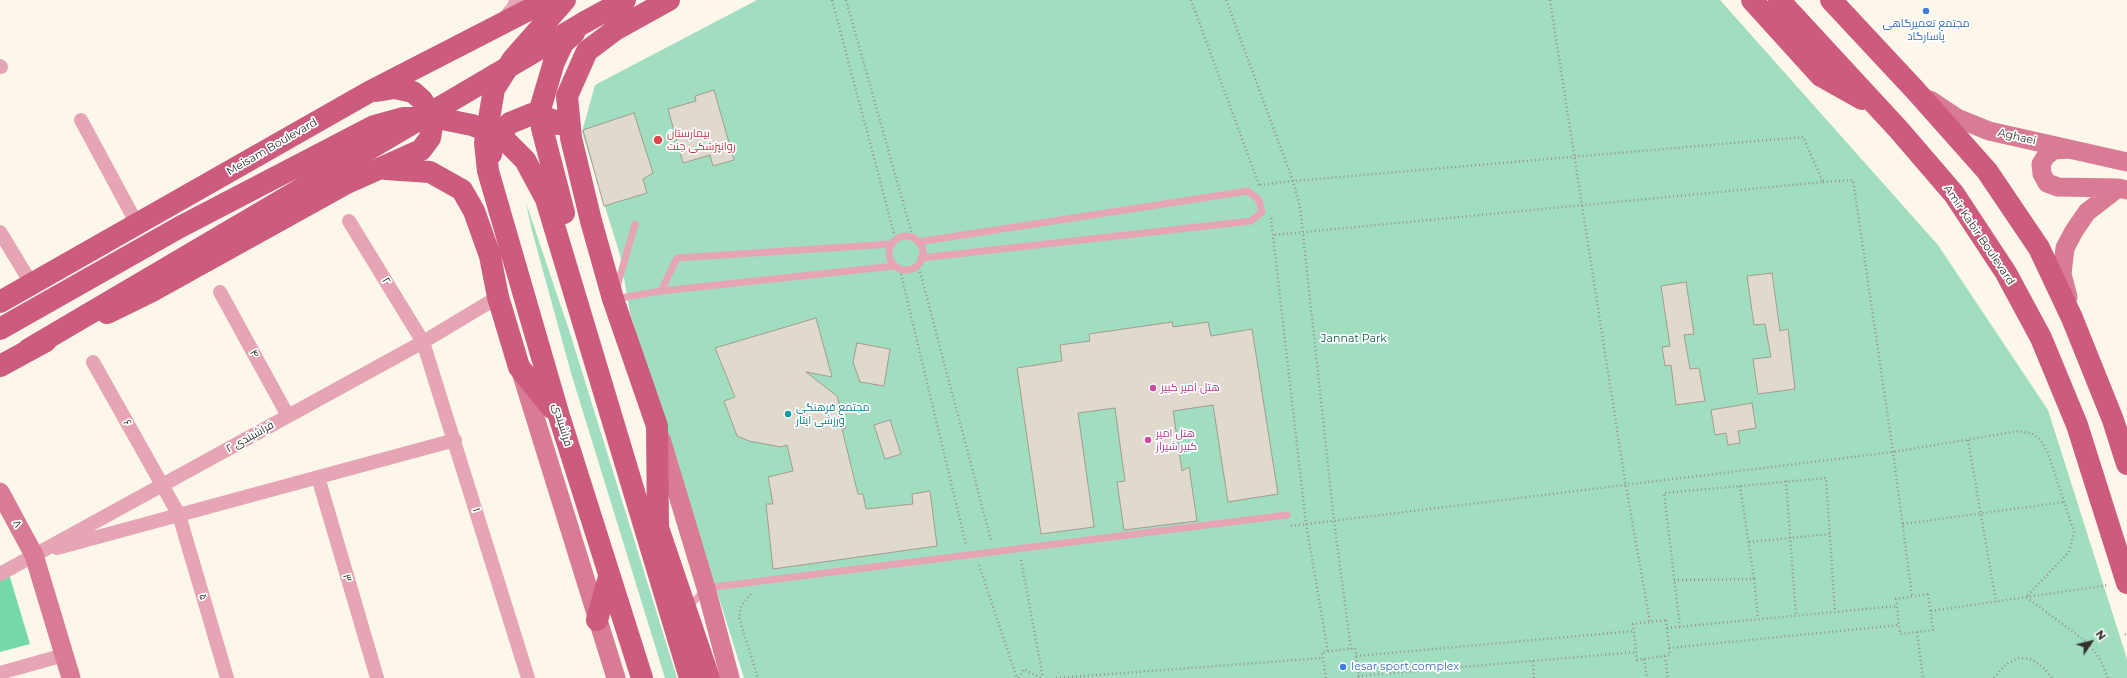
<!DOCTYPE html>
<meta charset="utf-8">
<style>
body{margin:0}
#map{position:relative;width:2127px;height:678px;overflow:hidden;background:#fcf6eb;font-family:Montserrat,sans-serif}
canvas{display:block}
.north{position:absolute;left:2071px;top:622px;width:40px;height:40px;-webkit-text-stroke:3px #fff;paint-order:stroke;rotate:55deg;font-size:11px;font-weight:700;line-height:16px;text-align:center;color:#33312d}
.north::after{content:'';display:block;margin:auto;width:14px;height:18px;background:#33312d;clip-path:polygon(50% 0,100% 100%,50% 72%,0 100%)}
</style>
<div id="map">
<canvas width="2127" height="678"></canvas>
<div class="north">N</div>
</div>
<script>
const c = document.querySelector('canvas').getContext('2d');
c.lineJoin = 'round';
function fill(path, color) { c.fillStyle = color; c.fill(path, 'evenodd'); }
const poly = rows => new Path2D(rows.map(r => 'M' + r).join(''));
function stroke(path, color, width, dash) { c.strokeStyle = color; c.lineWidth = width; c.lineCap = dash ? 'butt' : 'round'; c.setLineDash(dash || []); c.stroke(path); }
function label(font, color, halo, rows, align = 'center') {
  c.font = font + ' Montserrat,Cairo,sans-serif'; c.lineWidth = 3.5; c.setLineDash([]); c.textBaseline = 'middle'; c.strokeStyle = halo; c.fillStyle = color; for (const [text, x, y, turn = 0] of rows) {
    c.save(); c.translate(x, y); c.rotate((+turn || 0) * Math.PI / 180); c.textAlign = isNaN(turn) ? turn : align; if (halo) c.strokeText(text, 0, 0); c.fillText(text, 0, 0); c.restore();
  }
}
fill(poly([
 [757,0,1720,0,1938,245,2048,410,2127,659,2127,678,744,678,630,313,620,255,582,132,595,85],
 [526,203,570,333,677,678,665,678,571,373,531,227]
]), '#a1dec0');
fill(poly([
 [9,574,30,644,0,652,0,580]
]), '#74d8ab');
const building = poly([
 [714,90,734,160,713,166,710,155,683,163,668,109,696,101,695,96,714,90],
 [634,113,653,173,643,179,647,193,604,206,583,130,634,113],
 [1772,273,1780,331,1788,329,1795,389,1758,394,1753,359,1771,357,1765,324,1754,325,1747,276,1772,273],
 [1686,282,1694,334,1684,335,1690,369,1699,368,1705,401,1676,405,1671,365,1665,366,1662,347,1670,346,1661,286,1686,282],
 [816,318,832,377,806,372,837,396,846,428,842,429,858,494,863,494,866,509,913,504,912,494,930,491,937,546,773,569,766,504,773,504,768,477,793,471,787,445,781,447,749,441,737,436,724,401,735,397,715,348,816,318],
 [1172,322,1173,327,1208,322,1211,336,1252,329,1278,494,1228,502,1213,405,1173,411,1182,471,1189,467,1197,521,1124,530,1117,482,1125,481,1115,408,1078,413,1094,527,1041,534,1017,368,1062,361,1060,345,1090,341,1089,334,1172,322],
 [857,343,890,349,884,386,860,382,853,362,857,343],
 [1752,403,1756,428,1738,431,1740,443,1728,445,1726,433,1715,435,1711,410,1752,403],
 [890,420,901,454,885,459,874,425,890,420]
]);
fill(building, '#dfd9ce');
stroke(building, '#a19c91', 1);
stroke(poly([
 [832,0,894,233],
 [846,0,912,234],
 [1191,0,1259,185],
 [1226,0,1293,181,1300,207,1334,521,1351,649],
 [1550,0,1625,481,1650,622],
 [1823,182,1853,180,1893,452,1912,596],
 [1260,185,1293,181,1803,137,1823,182,1273,235],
 [1271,218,1306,524,1328,652],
 [919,268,991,540],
 [901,274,966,545],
 [1968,440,1996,602],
 [1786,481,1796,615],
 [1740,486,1754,579],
 [1903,524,2064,502],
 [1291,526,1893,452,2019,431,2033,434,2040,439,2048,453,2074,532,2069,552,2026,597,2088,643,2100,659,2108,678],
 [1749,542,1830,534],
 [1021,560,1043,678],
 [979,565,1017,678],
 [1674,580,1754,579,1758,619],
 [751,594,741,606,739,618,758,678],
 [1928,594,1933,630,1900,634,1896,599,1928,594],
 [1931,611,2109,585],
 [1666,620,1670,655,1637,660,1633,624,1666,620],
 [1680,627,1664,493,1740,486,1826,478,1835,612],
 [1667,628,1897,606],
 [1917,632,1923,678],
 [2125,634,2127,635],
 [1669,648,1899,625],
 [1356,656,1634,631],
 [1665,656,1668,678],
 [1644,659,1647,678],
 [1533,661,1534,678],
 [1358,676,1636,652],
 [1019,678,1024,669,1041,678],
 [1056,678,1323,658],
 [1326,678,1322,652,1355,648,1359,678],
 [1994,678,2006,664,2018,658,2031,659,2045,669,2052,678]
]), '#97938b', 2.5, [1, 3]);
stroke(poly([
 '889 253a17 17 0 1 1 34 0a17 17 0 1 1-34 0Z',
 [918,242,1248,191,1259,200,1262,212,1251,221,921,258],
 [617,287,635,224],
 [661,291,677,258,892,244],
 [615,299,661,291,895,266],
 [689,607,706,588,1287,515]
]), '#e6a5b4', 7);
stroke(poly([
 [0,66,1,67],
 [81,120,137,224],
 [349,221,423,342,528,678],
 [0,232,31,283],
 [220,292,288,416],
 [93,362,179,515,227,678],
 [318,477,377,678],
 [57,548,455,440],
 [0,574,423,342,498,297],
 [0,673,64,655]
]), '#e6a5b4', 14);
stroke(poly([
 [504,21,515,8,518,0]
]), '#e6a5b4', 17);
stroke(poly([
 [1930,100,1957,118,1989,131,2127,162],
 [2068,149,2054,150,2046,156,2041,164,2042,174,2047,183,2058,187,2118,188],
 [2068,297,2062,274,2065,248,2074,231,2087,212,2118,188,2127,190],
 [521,372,616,678],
 [661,439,706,588,730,678],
 [0,492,34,555,71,678]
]), '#d97b94', 19);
stroke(poly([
 [565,0,513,59,494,89,485,143,488,171,559,416,642,678],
 [1752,0,1821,76,1862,99],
 [1779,0,1899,130,1954,194,2006,273,2041,338,2077,425,2127,583],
 [1831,0,1915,90,1987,171,2039,248,2072,318,2113,420,2127,464],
 [585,22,625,0],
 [491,154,494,139,510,123,532,114,553,120,557,124],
 [386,169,430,172,462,190,474,211,490,256,498,297,519,367,552,408],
 [0,302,369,92,548,0],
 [107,313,154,290,347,183,421,150,430,138,432,126,429,112,422,100,413,92,395,88,376,91],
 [0,366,46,341],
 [654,516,709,678],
 [658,530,657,426,613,299,591,221,571,138,567,96,587,51,615,30,669,0],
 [597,620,609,577]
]), '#cd5b7d', 22);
stroke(poly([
 [564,213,542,128,541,106,554,62,563,43,574,33],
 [0,329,180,227,374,126,403,118,437,118,472,125,493,133,507,142,525,160,546,199,690,678],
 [29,349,585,22]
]), '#cd5b7d', 22);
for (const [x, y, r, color] of [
 [1926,11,4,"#3f7fe0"],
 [658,140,5,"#e0444e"],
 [1153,388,4,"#d1479c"],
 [788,414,4,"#0f9aa8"],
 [1148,440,4,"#d1479c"],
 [1343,667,4,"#3f7fe0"]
]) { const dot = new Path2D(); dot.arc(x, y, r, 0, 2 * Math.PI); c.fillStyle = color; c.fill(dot); stroke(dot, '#fff', 1.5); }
label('11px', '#366cbe', '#fff', [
 ["مجتمع تعمیرگاهی",1926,24],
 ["پاسارگاد",1926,37],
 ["Iesar sport complex",1351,667,"left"]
]);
label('11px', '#be3a42', '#fff', [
 ["بیمارستان",667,134],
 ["روانپزشکی جنت",667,147]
], 'left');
label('11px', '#33312d', '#fff', [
 ["Aghaei",2017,137,13],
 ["Meisam Boulevard",272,147,-30],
 ["Amir Kabir Boulevard",1979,235,56],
 ["۲",386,281,59],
 ["۴",254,354,61],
 ["۶",127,423,61],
 ["فراشبندی",562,425,73],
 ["۲ فراشبندی",250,437,-29],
 ["۱",476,510,73],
 ["۸",17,524,61],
 ["۳",347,578,74],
 ["۵",203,597,73]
]);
label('11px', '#0f5e42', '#fff', [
 ["Jannat Park",1354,339]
]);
label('11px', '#b23c85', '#fff', [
 ["هتل امیر کبیر",1161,388],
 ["هتل امیر",1156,434],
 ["کبیر شیراز",1156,447]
], 'left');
label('11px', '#0d838f', '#fff', [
 ["مجتمع فرهنگی",796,408],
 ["ورزشی ایثار",796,421]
], 'left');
</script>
